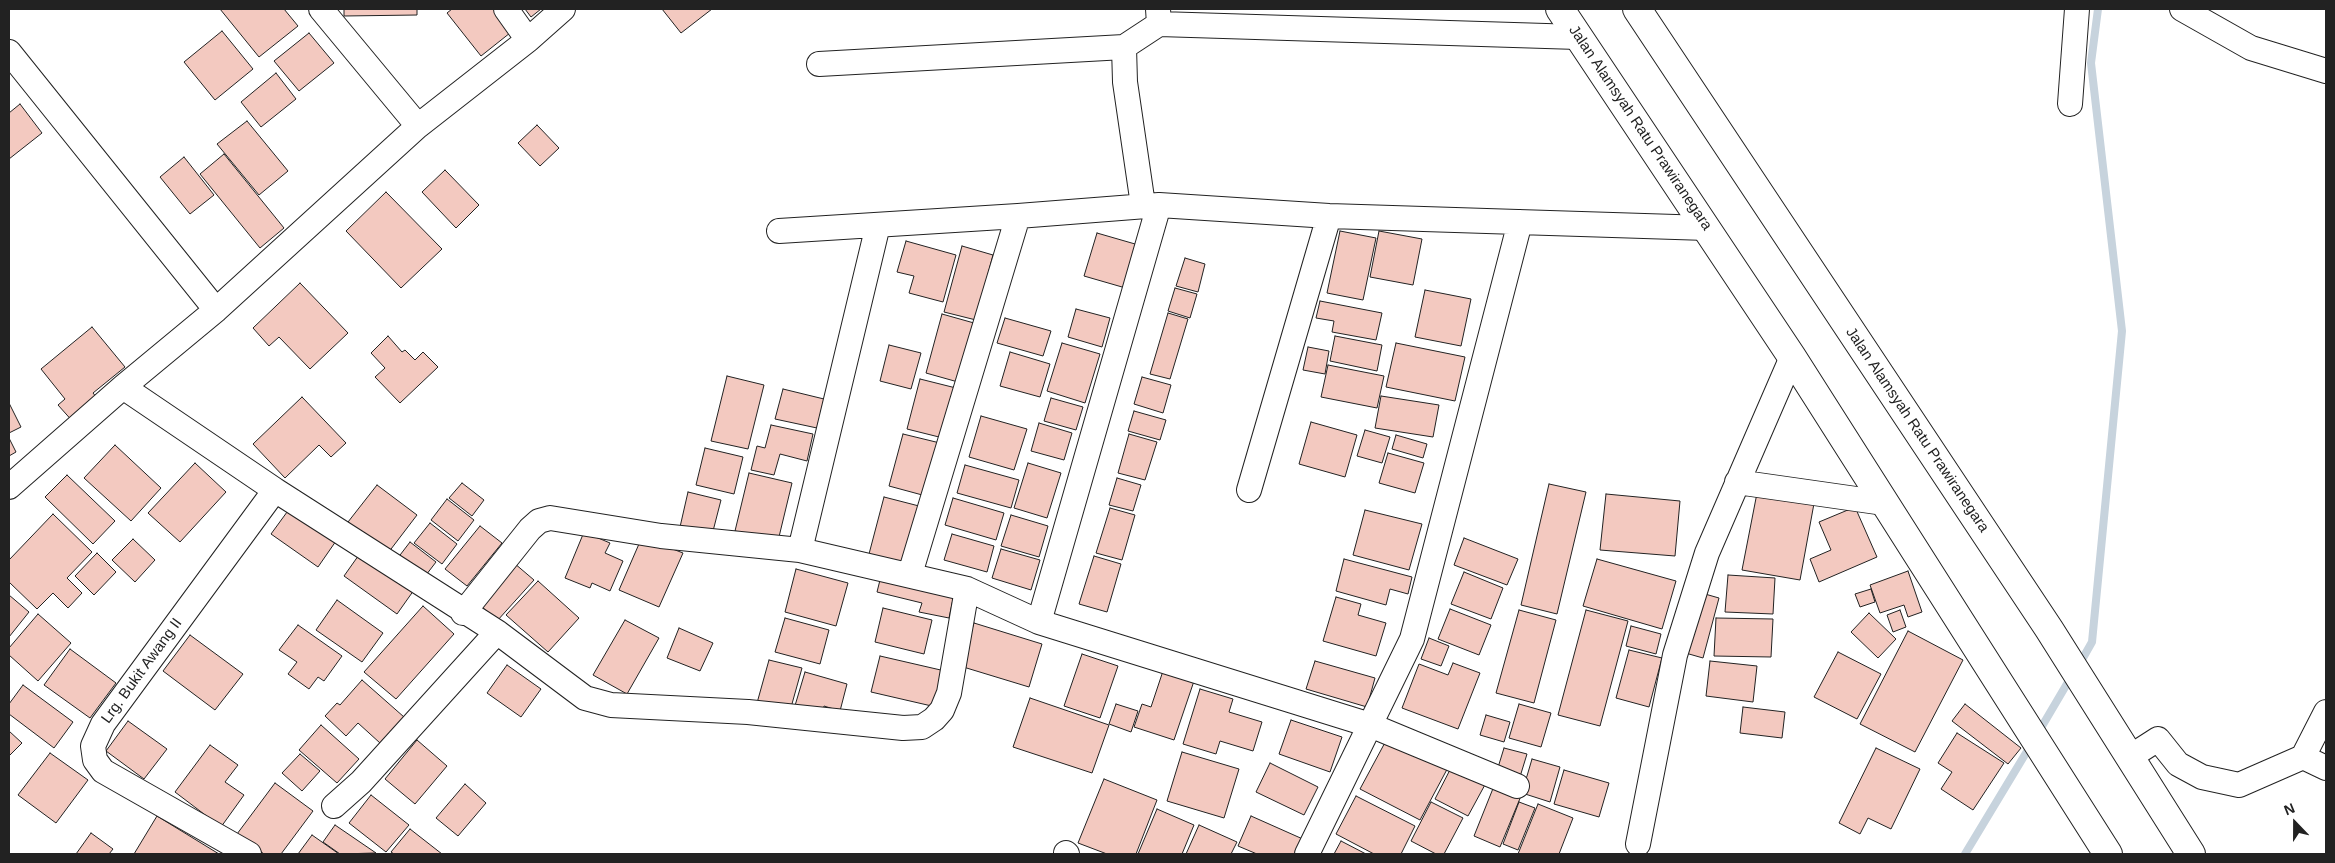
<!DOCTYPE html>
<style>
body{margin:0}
#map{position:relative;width:2335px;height:863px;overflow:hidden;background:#fff;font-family:Arial,sans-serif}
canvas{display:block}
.frame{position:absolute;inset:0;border:10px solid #222;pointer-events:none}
.north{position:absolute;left:2270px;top:798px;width:50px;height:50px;-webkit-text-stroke:4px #fff;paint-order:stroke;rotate:338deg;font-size:14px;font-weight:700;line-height:20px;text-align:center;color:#222}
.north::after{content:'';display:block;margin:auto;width:18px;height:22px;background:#222;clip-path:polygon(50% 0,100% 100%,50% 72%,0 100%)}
</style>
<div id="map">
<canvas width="2335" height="863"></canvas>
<div class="frame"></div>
<div class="north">N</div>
</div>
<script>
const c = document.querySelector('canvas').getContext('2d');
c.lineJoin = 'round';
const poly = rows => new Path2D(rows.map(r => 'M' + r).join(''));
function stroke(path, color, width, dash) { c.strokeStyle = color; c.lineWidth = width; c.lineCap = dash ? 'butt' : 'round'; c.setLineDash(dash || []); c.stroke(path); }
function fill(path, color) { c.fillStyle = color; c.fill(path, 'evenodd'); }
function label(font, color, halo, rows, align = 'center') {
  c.font = font + ' Arial,sans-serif'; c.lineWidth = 4; c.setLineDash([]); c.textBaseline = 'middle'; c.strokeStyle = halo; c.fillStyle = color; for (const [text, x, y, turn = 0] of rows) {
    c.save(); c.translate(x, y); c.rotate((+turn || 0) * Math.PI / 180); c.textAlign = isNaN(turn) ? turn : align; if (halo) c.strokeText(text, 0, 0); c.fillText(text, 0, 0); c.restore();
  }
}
stroke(poly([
 [2079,665,2092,642,2122,331,2091,63,2098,9],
 [2038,733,2071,677],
 [1965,854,2032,743]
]), '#c7d3dd', 8);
const building = poly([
 [220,9,284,9,298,26,259,57,220,9],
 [344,9,417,9,417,15,344,16,344,9],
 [452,9,500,9,515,29,481,56,447,13,452,9],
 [525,9,541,9,531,17,525,9],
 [662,9,712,9,681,33,662,9],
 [222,31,253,69,215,100,184,62,222,31],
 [309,33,334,63,299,91,274,61,309,33],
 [276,73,296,99,261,127,241,102,276,73],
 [20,104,42,133,9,159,9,113,20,104],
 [247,121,288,171,259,195,217,144,247,121],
 [537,125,559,148,540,166,518,143,537,125],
 [224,154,284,228,260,248,200,174,224,154],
 [184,157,214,195,190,214,160,177,184,157],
 [445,170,479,205,456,228,422,192,445,170],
 [386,192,442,249,401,288,346,231,386,192],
 [1340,231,1376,238,1363,300,1327,293,1340,231],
 [1379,231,1422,239,1413,285,1370,277,1379,231],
 [1097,233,1142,246,1129,289,1084,276,1097,233],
 [906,241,956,255,943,302,909,293,914,276,897,272,906,241],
 [962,246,993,255,976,320,944,312,962,246],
 [1185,258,1205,264,1198,292,1176,286,1185,258],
 [300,283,348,333,310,369,279,337,269,346,253,328,300,283],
 [1175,288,1197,294,1190,318,1168,311,1175,288],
 [1425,290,1471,299,1461,346,1415,337,1425,290],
 [1320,301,1382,313,1376,340,1332,332,1334,321,1316,318,1320,301],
 [1076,309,1110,318,1102,347,1068,337,1076,309],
 [1168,313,1188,319,1170,379,1150,374,1168,313],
 [942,314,974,323,958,382,926,373,942,314],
 [1005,318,1051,331,1043,356,997,343,1005,318],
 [92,327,125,367,93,393,101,403,75,424,58,405,65,399,41,369,92,327],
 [388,336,402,352,405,350,415,360,423,352,438,367,400,403,375,377,385,368,371,353,388,336],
 [1335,336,1382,345,1377,371,1330,361,1335,336],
 [1062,343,1100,354,1085,403,1047,391,1062,343],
 [1396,343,1465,357,1455,401,1386,387,1396,343],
 [889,345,921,353,911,389,880,381,889,345],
 [1308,347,1329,351,1325,374,1303,370,1308,347],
 [1010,352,1050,364,1040,397,1000,386,1010,352],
 [1328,365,1384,376,1377,408,1321,397,1328,365],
 [727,376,764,385,748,449,711,441,727,376],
 [1142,377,1171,385,1163,413,1134,404,1142,377],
 [920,379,956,388,943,438,907,429,920,379],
 [783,389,824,399,817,428,775,419,783,389],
 [1381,396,1439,405,1433,437,1375,428,1381,396],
 [302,397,346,443,331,457,319,445,285,478,253,444,302,397],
 [1051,398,1083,407,1076,430,1044,421,1051,398],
 [9,403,21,427,9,433,9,403],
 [1134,411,1166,420,1160,440,1128,431,1134,411],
 [981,416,1027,429,1014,470,969,457,981,416],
 [1311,422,1357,435,1345,477,1299,464,1311,422],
 [1039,423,1072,433,1064,460,1031,451,1039,423],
 [771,425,813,434,807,461,780,454,774,475,751,470,757,446,765,448,771,425],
 [1365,430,1390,437,1382,463,1357,456,1365,430],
 [903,434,940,443,926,496,889,486,903,434],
 [1129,434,1157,442,1145,480,1118,473,1129,434],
 [1396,435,1427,444,1423,458,1392,449,1396,435],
 [9,438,16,452,9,456,9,438],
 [115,445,161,488,131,521,84,478,115,445],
 [705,448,743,457,734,494,696,485,705,448],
 [1388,453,1424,463,1415,493,1379,483,1388,453],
 [195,463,226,492,180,542,148,513,195,463],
 [1028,463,1061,473,1047,518,1014,508,1028,463],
 [965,465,1019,480,1011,508,957,493,965,465],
 [749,473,792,483,778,541,735,531,749,473],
 [67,475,115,521,93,544,45,497,67,475],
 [1117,478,1141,485,1133,511,1109,505,1117,478],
 [462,483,484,500,472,516,449,498,462,483],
 [1549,484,1586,492,1557,614,1521,605,1549,484],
 [377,485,417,515,388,553,348,522,377,485],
 [1758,488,1815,498,1800,580,1742,570,1758,488],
 [688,492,721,500,712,535,680,527,688,492],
 [1606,494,1680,501,1675,556,1600,550,1606,494],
 [884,497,919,506,903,563,869,554,884,497],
 [953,498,1004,513,996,540,945,525,953,498],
 [447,499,474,520,458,541,431,520,447,499],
 [1855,507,1877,557,1819,582,1810,559,1831,550,1819,522,1855,507],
 [290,508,336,541,318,567,271,534,290,508],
 [1110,508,1135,515,1122,560,1096,553,1110,508],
 [1365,510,1422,524,1409,570,1353,555,1365,510],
 [53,514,92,552,67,578,82,593,68,608,53,593,37,609,9,582,9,560,53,514],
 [1011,515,1048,526,1039,557,1001,546,1011,515],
 [430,523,457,544,442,564,414,543,430,523],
 [480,526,502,543,467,586,445,569,480,526],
 [584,532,610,543,605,553,623,561,610,591,592,583,590,588,565,578,584,532],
 [952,534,994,546,987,572,944,560,952,534],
 [642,537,683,553,659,607,619,590,642,537],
 [1464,538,1518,559,1507,585,1454,565,1464,538],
 [133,539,155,560,135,582,112,560,133,539],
 [410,542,436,562,423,579,397,559,410,542],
 [1001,549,1040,560,1031,590,992,578,1001,549],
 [361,552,414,590,397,614,344,576,361,552],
 [97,553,116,572,94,595,75,576,97,553],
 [1094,556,1121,564,1107,612,1079,604,1094,556],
 [1344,559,1412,577,1408,594,1390,589,1386,605,1336,591,1344,559],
 [1597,559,1676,581,1662,629,1583,606,1597,559],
 [514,563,534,580,497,621,478,603,514,563],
 [796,569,848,583,836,626,785,612,796,569],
 [1908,571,1922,612,1908,617,1904,605,1880,613,1870,585,1908,571],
 [882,572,955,590,949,618,919,612,922,603,877,592,882,572],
 [1464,572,1503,588,1491,619,1451,604,1464,572],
 [1728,575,1775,578,1773,614,1725,612,1728,575],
 [538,581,579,618,548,652,506,615,538,581],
 [1871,589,1875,602,1860,607,1855,594,1871,589],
 [1698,592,1719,598,1703,658,1682,652,1698,592],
 [9,595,29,612,9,637,9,595],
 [1336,597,1361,604,1358,615,1386,623,1376,656,1323,641,1336,597],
 [337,600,383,633,362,662,316,630,337,600],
 [423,606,454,634,396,699,364,672,423,606],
 [883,608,932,620,924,654,875,642,883,608],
 [1450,609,1491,625,1479,655,1438,639,1450,609],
 [1519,610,1556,620,1534,703,1496,693,1519,610],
 [1586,610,1628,621,1600,726,1558,715,1586,610],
 [1900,610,1906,627,1893,632,1887,615,1900,610],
 [1869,613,1896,639,1878,658,1851,632,1869,613],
 [38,614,71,643,38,681,9,655,9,648,38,614],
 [785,618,829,630,820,664,775,652,785,618],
 [1716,618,1773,619,1771,657,1714,656,1716,618],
 [625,620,659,638,627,694,593,675,625,620],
 [974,623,1042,644,1029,687,960,666,974,623],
 [298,625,342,656,324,681,318,677,309,689,288,674,297,662,279,650,298,625],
 [1631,626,1661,634,1656,654,1626,646,1631,626],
 [679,628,713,643,700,671,667,658,679,628],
 [1908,631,1963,660,1915,752,1860,724,1908,631],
 [190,635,243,674,215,710,163,671,190,635],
 [1429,638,1449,646,1441,666,1421,659,1429,638],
 [70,649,116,683,90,718,44,685,70,649],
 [1629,650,1662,658,1649,707,1616,698,1629,650],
 [1838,652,1881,674,1857,719,1814,697,1838,652],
 [1082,654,1118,666,1100,718,1064,706,1082,654],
 [880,656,945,671,936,707,871,692,880,656],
 [769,660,802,668,790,711,757,703,769,660],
 [1315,661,1375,678,1367,707,1306,689,1315,661],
 [1710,661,1757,666,1753,702,1706,696,1710,661],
 [1453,663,1480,673,1458,729,1402,708,1419,664,1448,675,1453,663],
 [507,665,541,689,521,717,487,693,507,665],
 [1163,671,1194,681,1174,740,1134,727,1142,704,1151,707,1163,671],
 [805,672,847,684,840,711,824,706,821,716,794,709,805,672],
 [362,680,404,717,380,743,358,723,346,736,325,716,337,703,340,705,362,680],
 [23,685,73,722,54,748,9,714,9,704,23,685],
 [1200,689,1233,699,1229,712,1262,722,1253,751,1220,741,1216,754,1183,744,1200,689],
 [1030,698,1109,725,1092,773,1013,747,1030,698],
 [1116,704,1138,711,1131,732,1109,724,1116,704],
 [1519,704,1551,713,1541,747,1509,738,1519,704],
 [1965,704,2021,748,2008,764,1952,721,1965,704],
 [1743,707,1785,712,1782,738,1740,733,1743,707],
 [1486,715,1510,722,1504,742,1480,735,1486,715],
 [1291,720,1342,737,1330,772,1279,754,1291,720],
 [128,721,167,749,144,779,106,751,128,721],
 [321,725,359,759,337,783,299,750,321,725],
 [9,731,22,743,9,756,9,731],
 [1957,733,2004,763,1973,810,1941,789,1952,772,1938,763,1957,733],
 [1388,737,1452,760,1420,820,1360,789,1388,737],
 [417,740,447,766,415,804,385,779,417,740],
 [210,745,238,765,225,782,244,795,221,827,175,792,210,745],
 [1504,748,1527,754,1519,780,1496,774,1504,748],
 [1876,748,1920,769,1891,829,1868,818,1860,834,1839,823,1876,748],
 [1182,752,1239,769,1224,818,1167,801,1182,752],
 [50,753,88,780,56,823,18,795,50,753],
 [300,754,320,771,302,791,282,773,300,754],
 [1532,759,1560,767,1550,802,1522,793,1532,759],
 [1270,763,1318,787,1304,815,1256,792,1270,763],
 [1453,764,1487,781,1468,816,1435,799,1453,764],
 [1564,770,1609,783,1599,817,1554,804,1564,770],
 [1104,779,1157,800,1136,854,1107,854,1078,843,1104,779],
 [275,783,313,811,281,854,264,854,237,834,275,783],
 [465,784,486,803,458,836,436,818,465,784],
 [1494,786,1521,796,1500,847,1474,836,1494,786],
 [371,795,409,825,386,852,349,823,371,795],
 [1356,796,1415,826,1401,854,1374,854,1336,834,1356,796],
 [1431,802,1463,818,1444,854,1436,854,1411,841,1431,802],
 [1519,802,1535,808,1518,850,1503,844,1519,802],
 [1538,804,1573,818,1559,854,1518,854,1538,804],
 [1157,809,1194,825,1182,854,1138,854,1157,809],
 [157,816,219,854,134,854,157,816],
 [1251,816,1305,840,1298,854,1257,854,1238,846,1251,816],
 [335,825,376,853,340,854,323,842,335,825],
 [1199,825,1237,842,1231,854,1186,854,1199,825],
 [410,829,442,854,394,854,391,852,410,829],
 [91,833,113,849,109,854,76,854,91,833],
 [312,835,339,854,298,854,312,835],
 [1341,841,1366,854,1334,854,1341,841]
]);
fill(building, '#f3c9c0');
stroke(building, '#222', 1);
const street = poly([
 [321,9,418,126],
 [506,9,528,40],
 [2182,9,2251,48,2326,71],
 [1159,24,1578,37],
 [9,52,216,310],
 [819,64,1124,47],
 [2070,104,2077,9],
 [1143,205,1125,82,1124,47,1159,24,1158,9],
 [1159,205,1039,622,1370,725,1517,786],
 [779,231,1018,216,1159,205,1329,216,1707,228],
 [123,387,275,490,497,632,585,698,611,705,748,712,903,728,922,727,934,719,942,710,949,693,967,589],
 [1737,482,1884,503],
 [9,487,123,387,216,310,418,126,528,40,563,9],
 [1249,490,1329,216],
 [800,550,878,225],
 [910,574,1018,216],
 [463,613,530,529,539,521,550,518,661,536,800,550,967,589,1039,622],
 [2130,757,2158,739,2178,764,2202,777,2239,785,2303,757,2326,768],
 [2303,757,2326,712],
 [334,806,361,782,497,632],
 [1638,844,1675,655,1707,553,1792,357],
 [1066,853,1067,854],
 [249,854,103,771,95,760,93,746,103,724,275,490],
 [1307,854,1412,639,1520,222]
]);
const highway = poly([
 [1560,9,1792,357,2108,854],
 [1637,9,2049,629,2191,854]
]);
stroke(street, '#222', 26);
stroke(highway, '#222', 30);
stroke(street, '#fff', 24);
stroke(highway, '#fff', 28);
label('15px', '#222', '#fff', [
 ["Jalan Alamsyah Ratu Prawiranegara",1640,128,56],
 ["Jalan Alamsyah Ratu Prawiranegara",1917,430,56],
 ["Lrg. Bukit Awang II",142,671,-54]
]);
</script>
